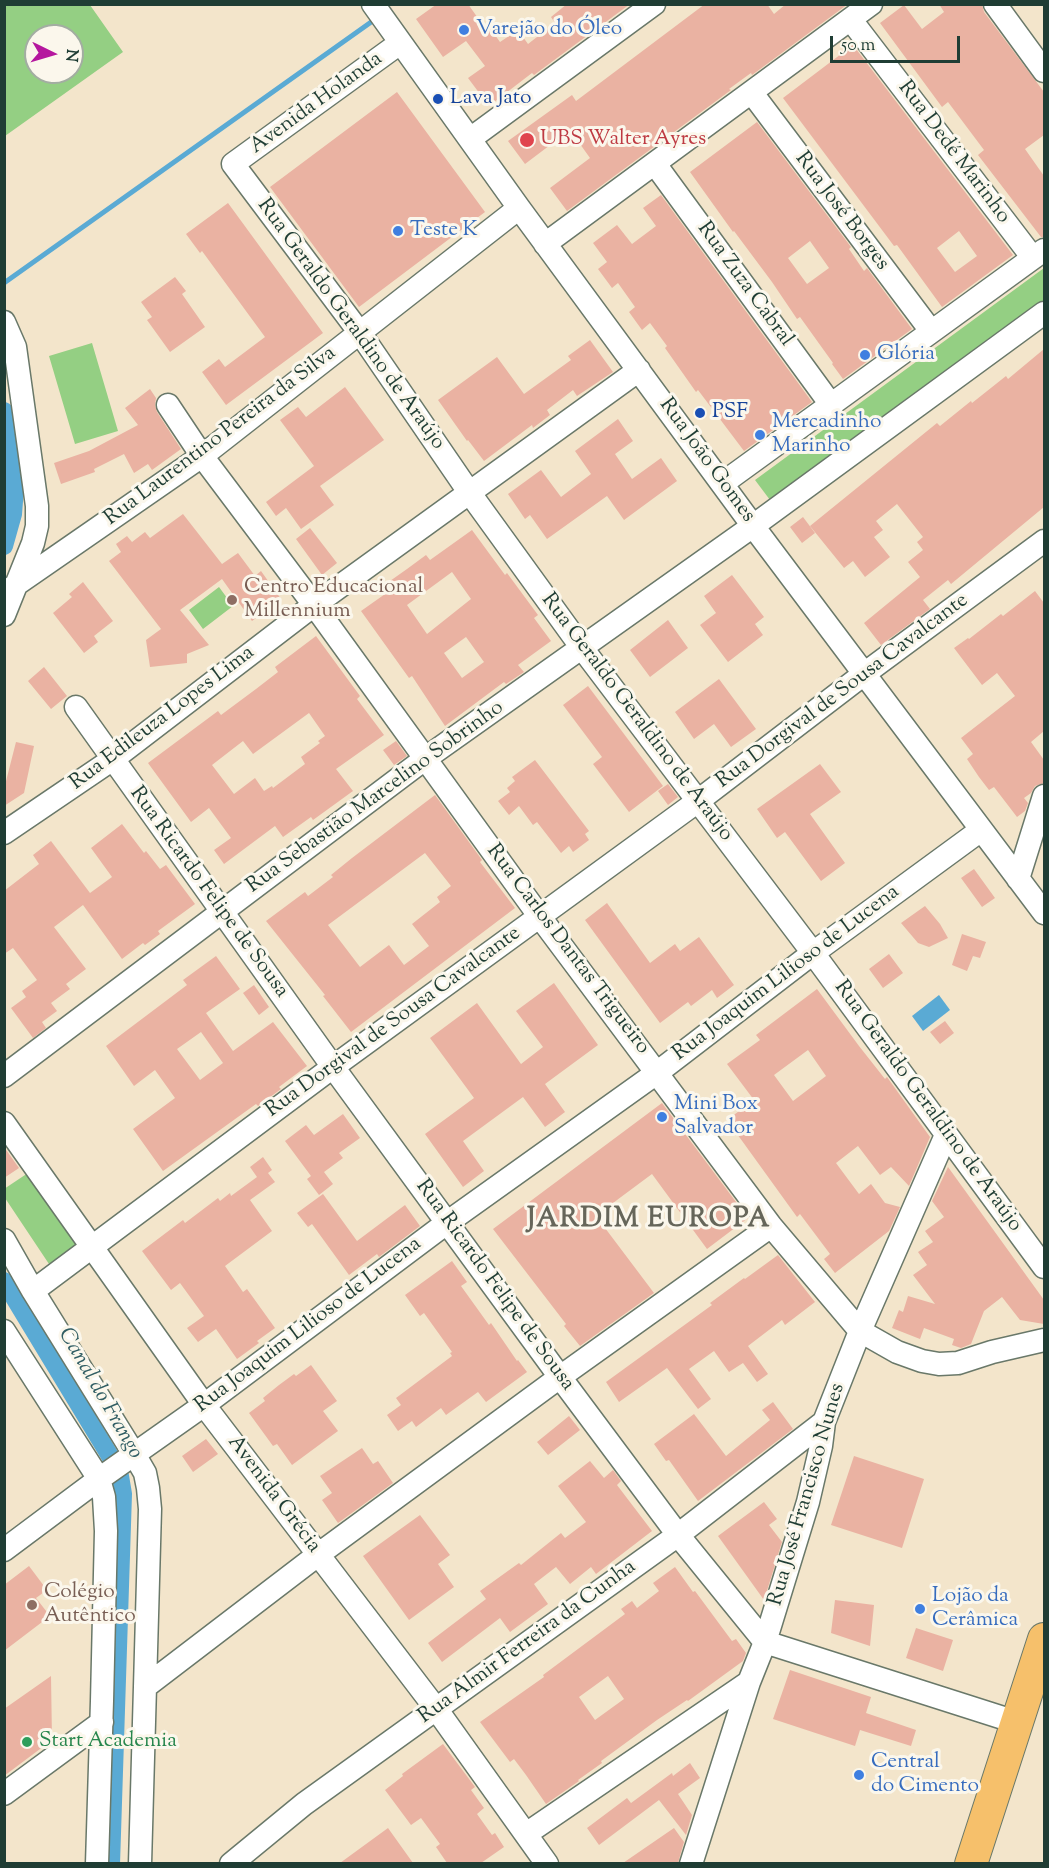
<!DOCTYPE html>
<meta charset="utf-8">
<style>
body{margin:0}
#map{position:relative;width:1049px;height:1868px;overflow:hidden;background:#f3e5cb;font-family:"Sorts Mill Goudy",serif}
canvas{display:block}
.frame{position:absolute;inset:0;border:6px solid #1f3d34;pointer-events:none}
.north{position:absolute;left:24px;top:24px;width:60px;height:60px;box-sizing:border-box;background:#fbf7ec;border:2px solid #a3ada2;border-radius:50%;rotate:95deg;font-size:16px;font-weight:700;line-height:24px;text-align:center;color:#1f3d34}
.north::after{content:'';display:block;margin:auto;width:21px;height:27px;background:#b5179e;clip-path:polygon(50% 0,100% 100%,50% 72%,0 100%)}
.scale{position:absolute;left:830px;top:36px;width:130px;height:27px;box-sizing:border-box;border:3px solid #1f3d34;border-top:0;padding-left:8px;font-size:18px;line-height:21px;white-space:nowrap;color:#1f3d34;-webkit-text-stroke:4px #fbf7ec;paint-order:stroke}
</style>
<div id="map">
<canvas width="1049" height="1868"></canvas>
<div class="frame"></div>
<div class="north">N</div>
<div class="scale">50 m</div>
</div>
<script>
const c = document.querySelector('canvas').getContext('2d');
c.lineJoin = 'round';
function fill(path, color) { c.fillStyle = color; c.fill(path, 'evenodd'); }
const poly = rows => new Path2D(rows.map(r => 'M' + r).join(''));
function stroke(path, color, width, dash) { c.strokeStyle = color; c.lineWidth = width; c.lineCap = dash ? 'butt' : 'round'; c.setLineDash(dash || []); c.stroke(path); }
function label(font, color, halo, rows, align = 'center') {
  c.font = font + ' "Sorts Mill Goudy",serif'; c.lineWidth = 6; c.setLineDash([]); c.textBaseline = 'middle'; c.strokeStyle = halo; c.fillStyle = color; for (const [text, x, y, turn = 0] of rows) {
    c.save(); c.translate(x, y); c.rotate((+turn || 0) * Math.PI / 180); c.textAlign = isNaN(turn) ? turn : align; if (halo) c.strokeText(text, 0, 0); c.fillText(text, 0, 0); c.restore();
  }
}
fill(poly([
 [5,4,90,5,123,52,5,136],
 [36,36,72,36,72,72,36,72],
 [1044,268,1044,308,776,508,755,480],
 [92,343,118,431,75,444,49,356],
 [219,587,233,606,203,629,189,610],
 [28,1173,76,1245,49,1264,5,1198,4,1189]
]), '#94cf83');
fill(poly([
 [939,995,950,1010,923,1031,912,1016]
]), '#5aaad4');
stroke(poly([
 [4,283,374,20]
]), '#5aaad4', 5);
stroke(poly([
 [4,411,15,488,13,514,4,546],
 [4,1281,113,1461,120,1476,123,1494,111,1864]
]), '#5aaad4', 18);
fill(poly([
 [437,4,468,4,487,31,490,28,500,42,518,30,528,44,555,23,551,17,567,4,630,4,534,75,532,73,489,106,468,78,485,66,466,41,443,57,416,19],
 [705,4,767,4,774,14,786,4,848,4,752,75,751,73,729,89,731,90,567,211,550,188,590,158,570,130,525,164,508,141,572,95,576,101],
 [939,4,982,4,984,12,1044,92,1044,135,1025,149,1044,176,1044,237,1041,237,978,155,984,150,948,102,942,107,880,23,904,5,922,29,944,12],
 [853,45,1013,255,942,307,897,245,894,246,783,98],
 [959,231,977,256,955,272,937,248],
 [397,92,485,212,359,307,270,187],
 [757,122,851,247,849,249,864,271,867,268,912,329,843,379,832,364,833,363,800,317,797,319,772,282,734,231,733,232,690,172],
 [810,241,829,268,807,284,788,258],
 [661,195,812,402,744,451,698,390,696,392,665,348,667,346,650,323,642,330,629,312,635,307,618,283,612,288,598,269,607,262,593,243,617,225,632,244,656,226,643,208],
 [228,203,323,333,226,405,202,372,219,359,225,367,265,337,202,251,200,253,186,234],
 [175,277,186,291,182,294,205,327,170,352,147,320,152,317,141,302],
 [590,340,613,372,577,396,573,390,547,410,550,415,533,428,532,425,484,461,468,440,467,441,438,400,497,357,524,394,571,360,568,356],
 [1044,349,1044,507,951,584,948,580,923,600,930,609,881,645,864,623,920,577,908,562,923,550,917,542,923,537,897,504,876,521,883,530,874,537,890,557,865,577,853,561,844,568,810,526,937,423,940,426,971,401,972,403,1006,376,1008,379],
 [345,387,384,440,320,486,334,505,301,529,286,508,276,516,266,502,314,466,280,420,298,407,306,417],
 [150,389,156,398,155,405,157,412,181,449,152,470,148,464,134,473,124,454,94,469,95,472,61,484,54,463,89,451,138,425,125,408],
 [618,419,633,441,615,454,632,479,661,458,677,481,624,520,607,496,547,539,530,515,525,519,508,494,541,470,561,497,591,474,575,451],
 [183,514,222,564,238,553,255,576,261,571,281,599,252,621,222,579,180,610,209,645,187,654,187,663,150,667,146,640,161,629,109,561,121,552,116,544,127,536,132,542,145,532,150,538],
 [803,517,815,533,802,543,790,527],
 [310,528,337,563,322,575,296,539],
 [472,530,505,575,507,573,538,615,534,618,551,641,518,665,524,672,506,684,504,682,445,726,412,676,409,678,361,611,395,587,390,581,407,569,426,555,430,560],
 [452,572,471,599,427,634,407,605],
 [466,637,484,662,462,678,444,653],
 [732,575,764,617,755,624,763,635,728,662,700,625,716,613,704,596],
 [83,582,113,621,94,636,98,642,84,653,53,613,72,597,69,594],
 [1035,591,1044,603,1044,731,1031,742,1044,760,1044,783,1035,786,1031,793,1024,798,1028,803,1025,811,1017,817,994,787,989,790,979,777,967,759,973,754,961,738,1015,696,997,673,982,685,954,648,968,638,969,639,1001,614,1003,616],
 [668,620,688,648,650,677,630,650],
 [316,636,360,696,357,699,384,735,336,769,353,791,313,820,311,817,283,837,275,826,224,864,214,850,231,838,209,808,191,822,148,763,218,711,221,715,256,689,278,672,275,667],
 [309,713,325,736,318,741,320,743,301,757,305,764,273,788,272,786,264,791,255,778,234,794,212,765,243,741,253,754],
 [44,667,67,696,51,709,28,681],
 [719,679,756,729,731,747,714,724,694,739,675,712],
 [588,686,663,786,629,812,593,764,602,757,563,705],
 [396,741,407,756,394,765,383,750],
 [16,742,34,746,24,793,4,806,4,789],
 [535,760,589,831,585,834,589,840,573,852,569,846,561,853,537,822,533,825,519,806,509,815,498,801,510,792,507,788,515,781,512,777],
 [820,764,841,792,810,814,845,863,821,881,785,832,777,838,757,809],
 [668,784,678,797,668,805,658,791],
 [435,795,482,860,480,862,515,908,351,1032,323,996,325,995,266,921,305,892,308,896,333,877,331,875,352,858],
 [425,853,451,886,437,897,440,902,412,924,429,946,404,965,389,945,360,967,328,925],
 [122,824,144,853,146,851,160,869,166,865,195,904,158,931,160,934,145,945,143,943,122,959,83,905,54,927,86,969,66,984,70,989,51,1003,57,1011,42,1022,46,1028,33,1038,11,1008,26,997,22,991,37,980,13,948,4,954,4,891,39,864,33,855,51,841,90,893,112,877,91,848],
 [974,869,995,898,982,907,961,878],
 [607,903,650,963,675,944,680,951,699,937,734,985,717,998,712,990,691,1006,688,1002,660,1023,585,920],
 [925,906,940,924,948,938,929,947,918,943,901,923],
 [962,934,986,942,980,958,973,956,967,971,952,965],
 [889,954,903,973,883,988,869,969],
 [216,956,240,989,206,1013,233,1051,273,1022,307,1066,279,1087,281,1089,258,1106,256,1104,163,1171,133,1129,175,1098,155,1070,134,1086,106,1046,187,985,183,980],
 [201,1032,223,1063,200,1080,177,1049],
 [554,983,598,1045,545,1084,565,1112,545,1127,523,1097,463,1141,484,1171,463,1187,425,1134,474,1098,430,1038,477,1003,521,1064,543,1047,516,1011],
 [254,985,269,1007,259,1015,243,993],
 [817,989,859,1046,885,1079,887,1077,930,1137,909,1186,891,1167,880,1175,858,1146,836,1163,859,1194,871,1184,885,1203,900,1207,889,1231,835,1273,824,1259,830,1254,800,1214,797,1217,727,1120,754,1100,727,1064,760,1040,756,1035],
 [808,1050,826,1076,793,1101,774,1075],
 [945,1021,954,1033,940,1044,930,1032],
 [662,1103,748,1218,707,1249,652,1174,621,1197,596,1216,654,1293,580,1346,564,1326,566,1324,493,1229],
 [343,1114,360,1138,339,1153,343,1158,324,1172,333,1184,319,1195,307,1179,311,1176,285,1141,306,1125,314,1135],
 [4,1147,19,1168,4,1178],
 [263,1157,272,1170,268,1173,275,1182,250,1200,272,1231,225,1266,243,1292,247,1289,275,1328,257,1341,259,1343,237,1359,216,1329,198,1342,187,1328,204,1316,180,1283,171,1290,142,1251,183,1220,185,1223,218,1198,220,1201,230,1193,231,1196,257,1177,250,1167],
 [948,1167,1044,1300,1044,1324,1020,1320,1002,1297,984,1311,971,1344,961,1348,952,1345,954,1339,924,1328,920,1339,892,1328,899,1310,903,1312,908,1296,935,1304,913,1275,927,1265,918,1252,933,1242,925,1231,944,1217,932,1201],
 [323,1194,357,1241,405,1205,420,1226,379,1257,377,1254,349,1275,312,1224,308,1227,297,1213],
 [778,1255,815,1302,785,1325,782,1320,748,1346,768,1374,757,1382,743,1363,729,1372,714,1351,689,1369,711,1399,698,1409,667,1368,619,1402,606,1382,712,1305,710,1303,744,1278,745,1279],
 [452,1261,467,1282,461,1286,489,1325,491,1323,517,1361,518,1360,527,1372,486,1402,478,1392,446,1415,441,1408,416,1427,412,1421,398,1431,387,1415,401,1405,396,1398,452,1356,450,1353,452,1352,424,1313,420,1316,405,1295],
 [311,1365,337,1401,323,1411,338,1431,292,1465,277,1444,273,1446,249,1413,265,1401,263,1398,279,1385,294,1374,296,1376],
 [773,1402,793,1429,698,1501,669,1460,666,1461,654,1444,694,1414,726,1456,770,1420,762,1410],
 [569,1416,580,1430,548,1455,537,1442],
 [206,1439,218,1454,193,1472,182,1456],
 [362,1448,373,1464,378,1461,393,1483,338,1523,322,1500,332,1493,320,1476],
 [854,1456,924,1479,902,1548,831,1525],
 [590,1461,604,1478,613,1470,621,1481,617,1485,652,1531,596,1574,591,1567,570,1584,556,1567,534,1584,548,1604,510,1632,500,1618,442,1662,428,1643,486,1599,480,1591,519,1563,521,1565,561,1533,565,1538,586,1522,558,1486],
 [764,1502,777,1519,769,1525,782,1542,776,1561,773,1563,775,1565,764,1600,718,1536],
 [420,1515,450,1555,438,1564,454,1587,409,1620,363,1556],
 [29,1566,47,1590,36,1598,50,1616,4,1651,4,1585],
 [675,1567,693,1592,695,1591,732,1641,736,1639,746,1653,743,1661,688,1701,687,1700,657,1720,601,1761,602,1763,578,1780,579,1781,546,1804,526,1775,514,1759,510,1762,480,1722,544,1677,543,1675,625,1614,621,1609,632,1601,637,1608,659,1591,653,1583],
 [608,1676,624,1699,595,1720,579,1697],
 [835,1600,874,1605,870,1646,831,1633],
 [916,1628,953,1640,943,1671,906,1658],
 [790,1670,871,1697,866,1713,916,1730,911,1746,860,1730,855,1746,773,1719],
 [51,1676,52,1740,4,1776,4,1709],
 [443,1744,475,1787,471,1790,484,1808,477,1814,492,1835,495,1833,504,1847,481,1863,447,1863,436,1847,440,1844,421,1818,411,1825,385,1790,403,1776,402,1774],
 [690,1763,700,1778,678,1794,692,1815,686,1835,659,1800,599,1845,587,1828,627,1798,631,1803,672,1773,673,1776],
 [388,1828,413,1863,340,1863],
 [674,1828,684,1842,678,1863,623,1863]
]), '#eab2a2');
const minor = poly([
 [373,4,519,208,753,526,1044,913],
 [995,4,1044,71],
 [851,20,1033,258],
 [400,43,233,164,360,333,469,492,582,648,813,953,1044,1267],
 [752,93,931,331],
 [470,139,654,4],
 [655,164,832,406],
 [545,244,871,4],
 [4,322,15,347,37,506,37,526,33,543,4,615],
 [168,405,202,456,314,605,540,917,771,1226,860,1331,897,1352,922,1361,939,1364,958,1363,992,1352,1044,1340],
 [723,483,1044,250],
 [4,593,202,456,519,208],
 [76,707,333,1067,560,1377,678,1535,765,1642,1019,1723],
 [4,833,113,759,314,605,639,370],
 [1018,879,1044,796],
 [4,1076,426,758,753,526,1044,313],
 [4,1123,204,1405,437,1710,547,1864],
 [4,1240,33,1291,134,1454,145,1473,148,1488,150,1509,140,1864],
 [33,1291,333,1067,698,801,864,674,1044,541],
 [4,1331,99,1479,104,1497,106,1531,102,1701,97,1864],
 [4,1550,99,1479,204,1405,448,1222,658,1072,813,953,981,830],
 [145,1687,319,1554,560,1377,771,1226],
 [4,1794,102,1722],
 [526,1834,749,1682],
 [231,1864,304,1804,678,1535,824,1422],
 [691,1864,749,1682,765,1642,808,1502,821,1446,824,1422,860,1331,946,1135]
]);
const highway = poly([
 [971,1864,1044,1639]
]);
stroke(minor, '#697869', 25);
stroke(highway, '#697869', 34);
stroke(minor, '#fff', 22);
stroke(highway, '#f6c06b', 32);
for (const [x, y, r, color] of [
 [464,30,6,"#3f7fe0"],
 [438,99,6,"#1a4fb4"],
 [527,140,8,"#e0444e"],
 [398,231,6,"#3f7fe0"],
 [865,355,6,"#3f7fe0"],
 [700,413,6,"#1a4fb4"],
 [760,435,6,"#3f7fe0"],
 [232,600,6,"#8d6e63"],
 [662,1117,6,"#3f7fe0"],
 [32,1605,6,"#8d6e63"],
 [920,1609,6,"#3f7fe0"],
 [27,1742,6,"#2e9e5b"],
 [859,1775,6,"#3f7fe0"]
]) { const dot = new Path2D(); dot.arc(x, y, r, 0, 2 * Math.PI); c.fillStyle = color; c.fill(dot); stroke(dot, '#fbf7ec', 2); }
label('21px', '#366cbe', '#fbf7ec', [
 ["Varejão do Óleo",476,30],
 ["Teste K",410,231],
 ["Glória",877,355],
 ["Mercadinho",772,423],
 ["Marinho",772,447],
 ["Mini Box",674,1105],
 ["Salvador",674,1129],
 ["Lojão da",932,1597],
 ["Cerâmica",932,1621],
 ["Central",871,1763],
 ["do Cimento",871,1787]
], 'left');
label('21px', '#164399', '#fbf7ec', [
 ["Lava Jato",450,99],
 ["PSF",712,413]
], 'left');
label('21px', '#1f3d34', '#fbf7ec', [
 ["Avenida Holanda",317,104,-36],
 ["Rua Dedé Marinho",953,153,53],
 ["Rua José Borges",841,212,53],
 ["Rua Zuza Cabral",744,285,54],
 ["Rua Geraldo Geraldino de Araújo",350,325,54],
 ["Rua Laurentino Pereira da Silva",221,437,-37],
 ["Rua João Gomes",706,461,54],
 ["Rua Dorgival de Sousa Cavalcante",843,692,-37],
 ["Rua Geraldo Geraldino de Araújo",636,718,53],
 ["Rua Edileuza Lopes Lima",163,719,-37],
 ["Rua Sebastião Marcelino Sobrinho",376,798,-36],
 ["Rua Ricardo Felipe de Sousa",208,893,54],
 ["Rua Carlos Dantas Trigueiro",567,950,53],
 ["Rua Joaquim Lilioso de Lucena",787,974,-37],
 ["Rua Dorgival de Sousa Cavalcante",394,1023,-36],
 ["Rua Geraldo Geraldino de Araújo",927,1107,54],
 ["Rua Ricardo Felipe de Sousa",494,1286,54],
 ["Rua Joaquim Lilioso de Lucena",309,1326,-37],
 ["Avenida Grécia",273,1495,53],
 ["Rua José Francisco Nunes",808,1495,-74],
 ["Rua Almir Ferreira da Cunha",528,1643,-36]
]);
label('21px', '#be3a42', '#fbf7ec', [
 ["UBS Walter Ayres",540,140]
], 'left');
label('21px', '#785e54', '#fbf7ec', [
 ["Centro Educacional",244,588],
 ["Millennium",244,612],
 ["Colégio",44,1593],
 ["Autêntico",44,1617]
], 'left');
label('21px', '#27864d', '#fbf7ec', [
 ["Start Academia",39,1742]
], 'left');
label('italic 22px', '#315e64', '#fbf7ec', [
 ["Canal do Frango",99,1394,60]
]);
c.letterSpacing = '1.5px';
label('bold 27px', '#66665a', '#fbf7ec', [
 ["JARDIM EUROPA",649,1221]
]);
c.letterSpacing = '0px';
</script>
